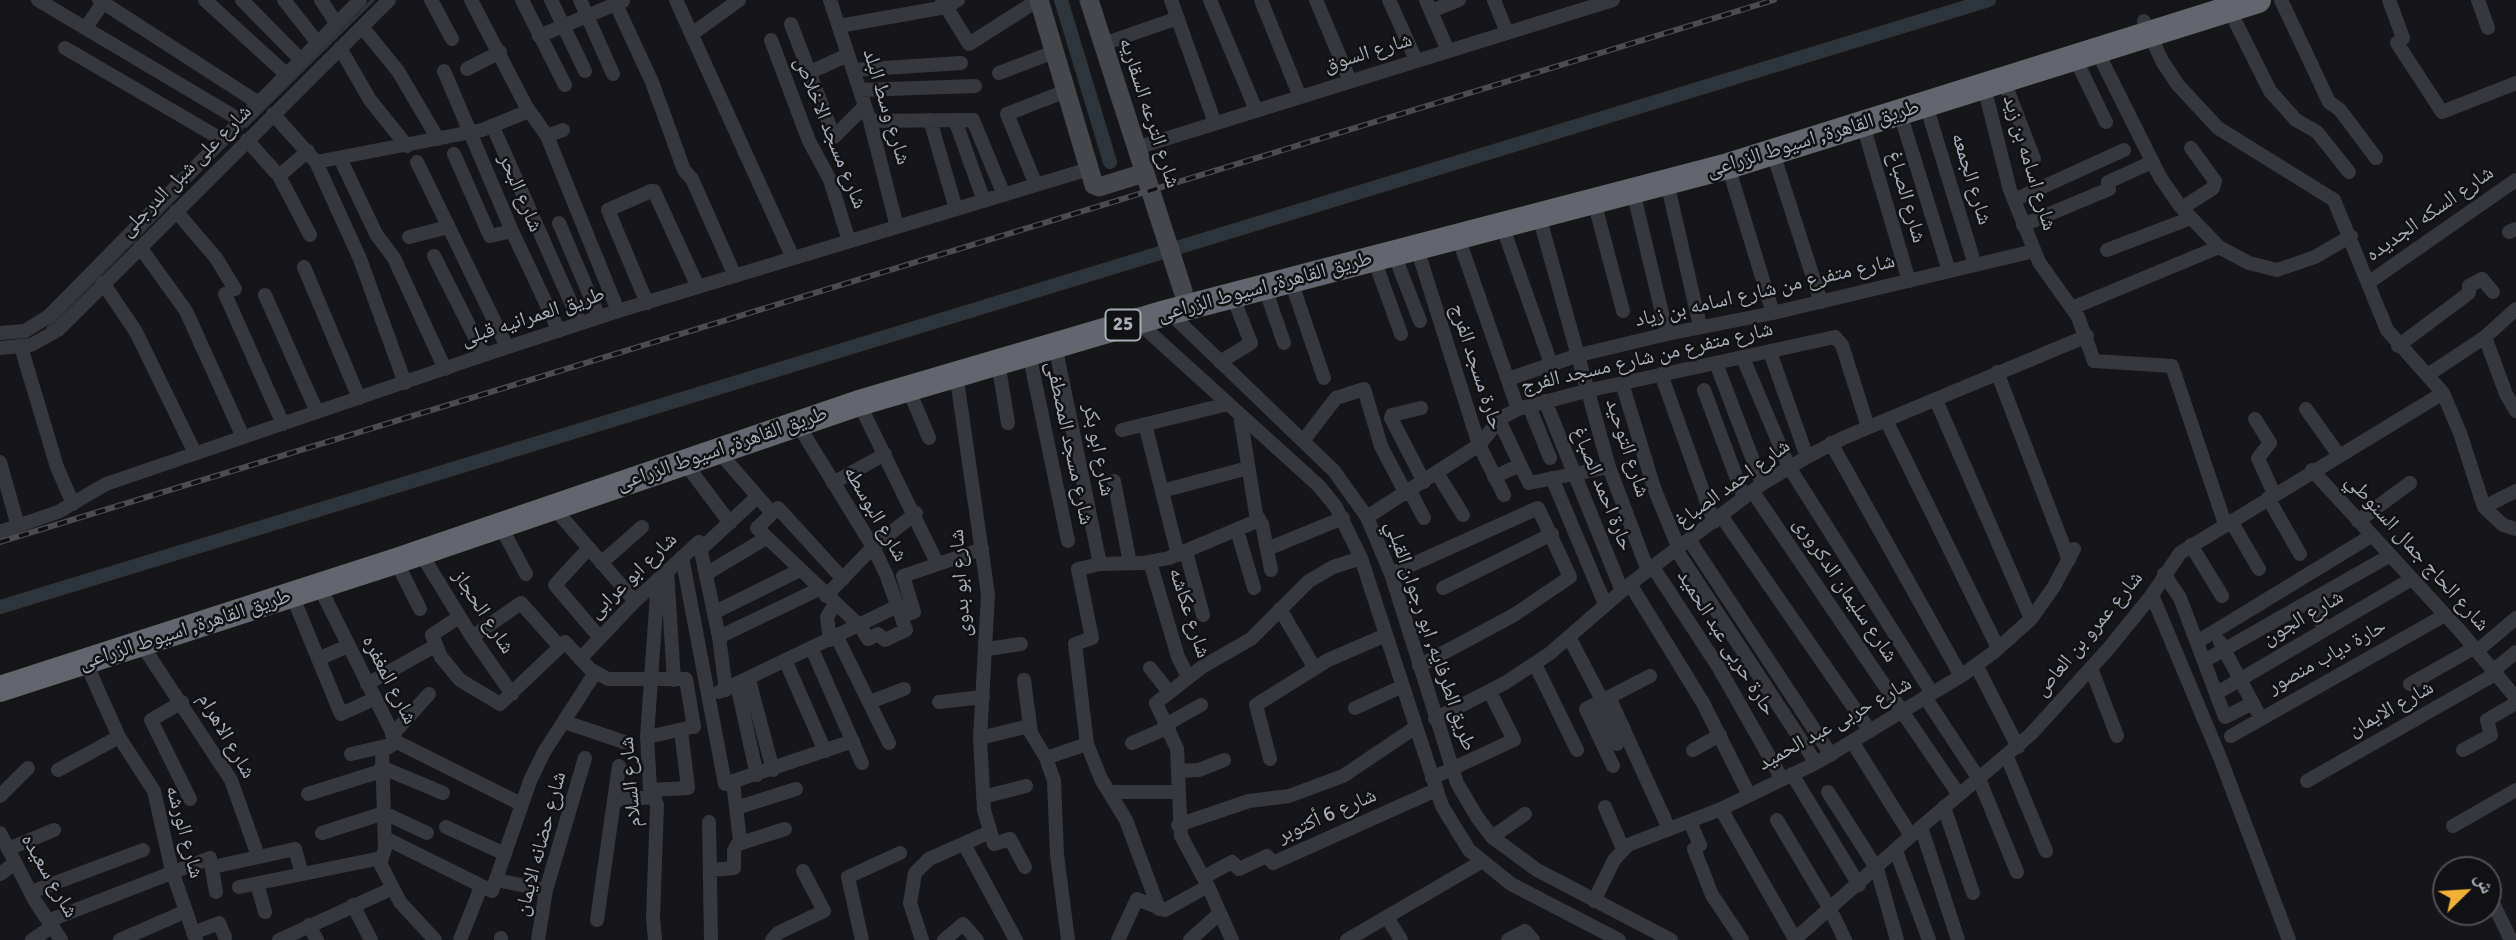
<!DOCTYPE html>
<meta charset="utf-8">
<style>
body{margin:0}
#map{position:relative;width:2516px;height:940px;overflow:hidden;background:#161618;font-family:Signika,"Noto Naskh Arabic",sans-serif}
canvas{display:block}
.north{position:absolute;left:2432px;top:856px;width:70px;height:70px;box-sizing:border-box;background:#111113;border:2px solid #4d4f55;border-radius:50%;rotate:66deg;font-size:19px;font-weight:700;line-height:28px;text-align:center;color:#a8adb8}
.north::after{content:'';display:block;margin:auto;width:24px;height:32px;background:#f2b134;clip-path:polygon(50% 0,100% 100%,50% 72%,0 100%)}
</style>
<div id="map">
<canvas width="2516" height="940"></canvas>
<div class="north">ش</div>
</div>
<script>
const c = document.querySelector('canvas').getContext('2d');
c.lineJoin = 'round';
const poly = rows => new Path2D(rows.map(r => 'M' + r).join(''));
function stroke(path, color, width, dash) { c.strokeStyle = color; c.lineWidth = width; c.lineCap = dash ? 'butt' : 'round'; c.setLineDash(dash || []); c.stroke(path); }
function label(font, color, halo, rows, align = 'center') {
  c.font = font + ' Signika,"Noto Naskh Arabic",sans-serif'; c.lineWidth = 5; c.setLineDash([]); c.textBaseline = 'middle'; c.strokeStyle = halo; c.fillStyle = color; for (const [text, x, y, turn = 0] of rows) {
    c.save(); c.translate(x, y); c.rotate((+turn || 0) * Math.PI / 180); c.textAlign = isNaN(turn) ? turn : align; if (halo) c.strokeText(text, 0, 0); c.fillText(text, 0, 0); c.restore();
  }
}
stroke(poly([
 [246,126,373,0],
 [48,328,182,191]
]), '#2c353c', 3.5);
stroke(poly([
 [1061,0,1110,162],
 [0,607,1989,0]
]), '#2c353c', 14);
stroke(poly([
 [38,0,240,120],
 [99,0,257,102],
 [205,0,286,74],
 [242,0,300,59],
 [284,0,317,42],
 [321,0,336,23],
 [431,0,452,39],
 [471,0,526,106,547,136,618,311],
 [522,0,565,85],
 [551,0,585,71],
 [580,0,613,74],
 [614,0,652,82,684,170,692,179,735,276],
 [676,0,793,258],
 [830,0,870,121,897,227],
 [942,0,969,44,1038,0],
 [1171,0,1215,123],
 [1210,0,1256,110],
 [1261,0,1300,97],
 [1316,0,1350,81],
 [1389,0,1416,60],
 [1426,0,1448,51],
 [1494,0,1507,33],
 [2281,0,2329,102,2340,110,2376,158],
 [2389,0,2403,38,2397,43,2442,112,2516,83],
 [2478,0,2488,28],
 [2229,9,2270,91,2296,120,2317,132,2349,172],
 [1431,11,1459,0],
 [2144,21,2162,61,2178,85,2218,128,2334,200,2387,330,2443,393,2460,433,2484,507,2503,525,2516,529],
 [791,24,834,137,865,106],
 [839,26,946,7,958,0],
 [86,27,103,3],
 [362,27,398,71,438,139],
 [692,34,739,0],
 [539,36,623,1],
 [771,40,809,141,830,180,849,241],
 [1103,44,1178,18],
 [65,48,221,139],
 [340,48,370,100,407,146],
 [2097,51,2160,177,2180,206,2219,247,2249,263,2277,270,2315,257,2351,236],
 [2075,58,2106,122],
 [467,69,500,52],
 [853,70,961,63],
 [444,71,512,231,559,331],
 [808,73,848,55],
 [999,73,1054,52],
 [2004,81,2034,159],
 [1984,87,2010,190,2039,262,2078,317,2094,361,2172,366,2225,524],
 [860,90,975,86],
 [1926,105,1975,265],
 [1900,113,1949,271],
 [273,114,316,162,360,259,405,383],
 [930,120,956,209],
 [955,120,984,201],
 [870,121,973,120,1004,195],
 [1863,125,1909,281],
 [493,127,580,323],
 [547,136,563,130],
 [247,140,279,176,310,235],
 [1136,148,1613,0],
 [1773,153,1821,302],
 [454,154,490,236,512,231],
 [340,158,376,234,394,258,445,369],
 [316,162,482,130,529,111],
 [417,162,507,347],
 [1728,166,1773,313],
 [279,176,308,151],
 [1667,182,1700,326],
 [1036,185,1007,114,1066,91],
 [1633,191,1667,334],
 [2014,200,2124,150],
 [1594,201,1623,311],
 [2182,208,2213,188,2215,181,2191,148],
 [176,211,216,258,235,289],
 [1539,216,1609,467,1648,571],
 [559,223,599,317],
 [1502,225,1551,364],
 [2023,225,2109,189,2108,182,2152,162],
 [2509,232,2516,229],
 [409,237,448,227],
 [1458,237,1518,409],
 [140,247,186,311,243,437],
 [1417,248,1479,445,1504,495],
 [2107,250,2191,218],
 [1394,254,1420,321],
 [434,256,484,355],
 [1374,259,1401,334],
 [304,267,359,398],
 [1291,281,1324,378],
 [103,283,136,332,195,453],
 [2368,283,2516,180],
 [1265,288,1284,343],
 [225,294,283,424],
 [265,295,317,412],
 [647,303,608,210,651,191,654,191,698,287],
 [2072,308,2219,247],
 [1169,312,1334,471,1367,517,1391,574,1457,783,1477,817,1492,837,1537,870,1671,940],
 [1137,321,1319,486,1336,507,1361,558,1442,806,1469,850,1511,884,1619,940],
 [0,333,25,331,49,316,360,0],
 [2485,337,2506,394,2516,411],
 [1055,345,1100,564],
 [2398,346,2469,293,2469,286,2482,279,2493,292],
 [21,347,57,467,73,504],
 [0,348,31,345,58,330,389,0],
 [1770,352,1807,457],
 [1029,353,1068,541],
 [1743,358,1789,467,1932,693],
 [998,362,1008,423],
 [1220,362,1251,343,1232,295],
 [1716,363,1762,484],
 [1997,372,2069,560],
 [956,373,988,594,980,738,984,810,994,844,1010,839,1025,867],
 [1661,374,1714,522],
 [2429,374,2485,337,2516,309],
 [1508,379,1579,355,1667,334,1773,313,2034,251],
 [1622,383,1654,488,1679,549],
 [908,388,929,438],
 [1704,390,1744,498],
 [1936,400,2031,619],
 [1545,401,1622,591],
 [859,403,937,563],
 [1529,406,1550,458],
 [1421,408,1392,415,1391,418,1424,482],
 [2306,409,2338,454],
 [1240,415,1256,514,1262,524,1271,570],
 [2255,419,2270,443,2258,458,2274,494],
 [1499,420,1529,483,1609,467],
 [1886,420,1998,648],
 [797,423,873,547,886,574,906,630,885,640,878,634,868,639,860,626,757,528,778,508,843,579],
 [1145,424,1178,555],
 [1122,430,1228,404],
 [1303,441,1336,398,1364,389,1381,446,1406,494],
 [1831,443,1961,676],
 [718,451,772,513],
 [0,462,18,526],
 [685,463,730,523],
 [2312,470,2461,632,2516,698],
 [1437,473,1463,515],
 [1494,477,1520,465],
 [1552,478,1605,604],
 [1114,481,1130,563],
 [833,483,885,454],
 [1162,491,1248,468],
 [1410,491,1424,518],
 [1753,492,1959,795],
 [2268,498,2300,554],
 [553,507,635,601],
 [2484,507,2516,491],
 [1367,517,1479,445,1501,418,1518,409,1586,391,1835,337,1842,345,1868,427],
 [1722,517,1870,731],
 [2231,521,2259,569],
 [2358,521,2410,483],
 [500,525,526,574],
 [1237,530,1254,588],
 [0,532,58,512,106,484,484,355,618,311,1089,169],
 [1690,541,1831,755],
 [2191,545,2222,596],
 [589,548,555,585,600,638],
 [701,549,757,497],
 [1267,549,1343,518],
 [1677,551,1816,763],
 [420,552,472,637,512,694],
 [1186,552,1203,615],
 [682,557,725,784,853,741],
 [396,561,420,609],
 [1150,562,1178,657,1188,677],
 [601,563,642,527],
 [1653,567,1719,668,1782,779],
 [667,571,674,680],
 [706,574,766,538],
 [1391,574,1538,508,1570,577,1514,615,1419,666],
 [2164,574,2180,598,2225,717,2253,703],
 [1630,584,1703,703,1749,795],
 [319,586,397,742,521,804],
 [1443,588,1552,534],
 [292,595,341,714,374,699],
 [2152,595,2221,760,2289,940],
 [826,596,873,547,916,513],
 [2309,601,2325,629],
 [1280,609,1314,667],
 [715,612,800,570],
 [902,616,914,612,903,576,982,549],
 [459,617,432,635,441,657,460,680,500,704,565,642,590,669,608,679,686,679,694,727],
 [472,637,521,603,560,647],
 [719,637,819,589],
 [837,637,889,743],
 [1569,637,1602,700],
 [830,640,827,617,835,604],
 [2197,642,2371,536],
 [2220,642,2257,711],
 [142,645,231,780,258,856],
 [812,649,862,763],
 [987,649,1021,644],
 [2477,651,2516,618],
 [318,659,348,646],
 [580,659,635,601,699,542,719,637,726,690],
 [2204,661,2389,556],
 [786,662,825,751],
 [86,663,119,737,154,791,172,871,196,940],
 [1535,664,1577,750],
 [1976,665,2018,747],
 [1150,668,1169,692],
 [2091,668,2117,736],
 [2494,670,2516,652],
 [749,680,773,770],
 [1024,680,1031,733,1046,758,1054,781,1057,855,1068,940],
 [367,684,435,646],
 [2410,684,2474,648],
 [737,685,757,775],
 [719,692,898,606],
 [2217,693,2410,580],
 [1609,697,1669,829],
 [1925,697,1979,779,2017,872],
 [182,702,151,720,190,799],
 [870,702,904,689],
 [939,702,983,697],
 [1597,703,1617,744],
 [1355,708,1403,686],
 [1435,719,1505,683,1549,654,1630,584,1762,484,1807,457,1843,438,2087,336],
 [565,722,624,742],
 [1167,724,1201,705],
 [392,735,429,694],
 [2231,736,2445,615],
 [647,737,688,728],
 [980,738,1029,726],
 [397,742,382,751,385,849,380,863,400,902,435,940],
 [1132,743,1169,727],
 [1853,743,1911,836],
 [1693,750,1720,735],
 [2463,750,2491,735,2487,720,2516,703],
 [351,754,386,746],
 [2007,757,2046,851],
 [1046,758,1087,744],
 [1270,759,1256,705,1328,660,1386,635],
 [1613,766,1586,709,1650,676],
 [381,767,443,793],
 [58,770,119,737],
 [1179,771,1199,770,1224,760],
 [1792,774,1859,885],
 [1432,778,1514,740,1490,692],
 [2307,781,2497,673],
 [651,790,688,788,681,730],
 [1109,792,1178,792],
 [1828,792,1877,869,1897,940],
 [308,794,381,771],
 [0,796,28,768],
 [983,797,1026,786],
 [614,800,655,797],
 [1605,807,1623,849],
 [1944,807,1973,893],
 [736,808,796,789],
 [1721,809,1795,939],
 [1777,820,1830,909,1845,940],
 [709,822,711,940],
 [1690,822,1700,845,1694,849,1712,895,1742,940],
 [1178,825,1249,801,1289,796,1343,776,1416,727],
 [2453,826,2516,790],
 [446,827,505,854],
 [1921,827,1958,940],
 [0,833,35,901,61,940],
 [322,833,384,813,427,833],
 [1492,837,1525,814],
 [385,838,492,891,530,781,544,752,595,673],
 [738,844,785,829],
 [964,844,1016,940],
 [8,849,54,830],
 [1896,851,1929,940],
 [213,867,295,849,302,874],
 [711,870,734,868,734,850,740,840,733,783],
 [0,874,15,863],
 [1204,877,1232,862,1239,869,1267,856,1273,863,1436,790],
 [496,880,546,890],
 [257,884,265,912],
 [239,887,381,858],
 [31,892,143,850],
 [2489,895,2511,940],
 [1594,901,1614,860,1628,845,1721,809,1816,763,1961,676,1994,652,2031,619,2053,588,2074,549],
 [353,905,371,940],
 [1159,909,1126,820,1101,779,1087,744,1075,644,1092,638,1078,569,1100,564,1143,563,1169,558,1259,520],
 [1388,919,1401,940],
 [50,920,210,858,216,892],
 [597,920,619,766],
 [309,925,317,940],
 [193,933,219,923,225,937],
 [32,940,53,926],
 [120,940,184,912],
 [279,940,391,889],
 [460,940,481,887],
 [501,940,501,938],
 [538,940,546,890,585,758],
 [655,940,653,918,657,805,650,788,647,737,658,579],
 [772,940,778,933,824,911,803,871],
 [862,940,848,877,900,853],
 [922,940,910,903,915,873,929,859,990,832],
 [944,940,963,924,977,940],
 [1118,940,1137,899,1165,910,1208,886],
 [1190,940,1220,913],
 [1232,940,1208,886,1181,836,1177,749,1156,703,1202,667,1251,639,1309,581,1333,567,1361,558],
 [1347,940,1481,862],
 [1508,940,1525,931,1533,940],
 [1794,940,1921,827,2031,734,2109,648,2152,595,2180,553,2443,393]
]), '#37383d', 14);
stroke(poly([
 [1039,0,1094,185,1099,187,1144,173],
 [1089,0,1183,291]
]), '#45474d', 19);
stroke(poly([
 [0,689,396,561,859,403,1169,312,1728,166,2258,0]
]), '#63666e', 26);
const rail = poly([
 [0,542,1774,0]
]);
stroke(rail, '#4a4c52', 6);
stroke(rail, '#111113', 3.5, [10]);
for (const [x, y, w] of [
 [1123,325,35]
]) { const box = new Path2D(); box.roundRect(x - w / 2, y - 15.5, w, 31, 5); c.fillStyle = '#111113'; c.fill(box); stroke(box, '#a8adb8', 2); }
label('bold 19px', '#a8adb8', null, [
 ["25",1123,325]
]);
label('21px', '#a8adb8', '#111113', [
 ["شارع السوق",1368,53,-17],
 ["شارع وسط البلد",886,107,73],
 ["شارع الترعه السقاريه",1149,113,72],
 ["شارع مسجد الاخلاص",830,133,68],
 ["طريق القاهرة, اسيوط الزراعى",1813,139,-17],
 ["شارع اسامه بن زيد",2029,163,73],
 ["شارع على شبل الدرجلى",186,171,-45],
 ["شارع الجمعه",1971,179,73],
 ["شارع البحر",520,193,67],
 ["شارع الصباغ",1906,197,74],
 ["شارع السكه الجديده",2430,214,-35],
 ["طريق القاهرة, اسيوط الزراعى",1265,287,-15],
 ["شارع متفرع من شارع اسامه بن زياد",1765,291,-13],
 ["طريق العمرانيه قبلى",533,317,-18],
 ["شارع متفرع من شارع مسجد الفرج",1647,358,-13],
 ["حارة مسجد الفرج",1476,367,72],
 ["شارع مسجد المصطفى",1069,443,78],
 ["شارع التوحيد",1627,448,72],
 ["طريق القاهرة, اسيوط الزراعى",722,449,-19],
 ["شارع ابو بكر",1098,450,79],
 ["شارع احمد الصباغ",1733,484,-36],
 ["حارة احمد الصباغ",1602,489,68],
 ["شارع البوسطه",875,514,60],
 ["شارع الحاج جمال السنوطي",2417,553,48],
 ["شارع ابو عرابى",633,576,-44],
 ["شارع ابو بدوى",961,583,-94],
 ["شارع سليمان الدكرورى",1845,590,56],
 ["شارع الحجاز",483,612,57],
 ["شارع عكاشه",1189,613,72],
 ["شارع الجون",2303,618,-30],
 ["طريق القاهرة, اسيوط الزراعى",185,630,-18],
 ["شارع عمرو بن العاص",2089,634,-50],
 ["طريق الطرفايه, ابو رجوان القبلي",1430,636,71],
 ["حارة حربى عبد الحميد",1726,643,58],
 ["حارة دياب منصور",2327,657,-29],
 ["شارع المغفره",389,680,63],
 ["شارع الايمان",2391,709,-29],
 ["شارع حربى عبد الحميد",1835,724,-29],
 ["شارع الاهرام",226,736,60],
 ["شارع السلام",631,782,-95],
 ["شارع 6 أكتوبر",1327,816,-24],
 ["شارع الورشه",184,832,75],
 ["شارع حضانه الايمان",541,844,-75],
 ["شارع سعيده",49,876,60]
]);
</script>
